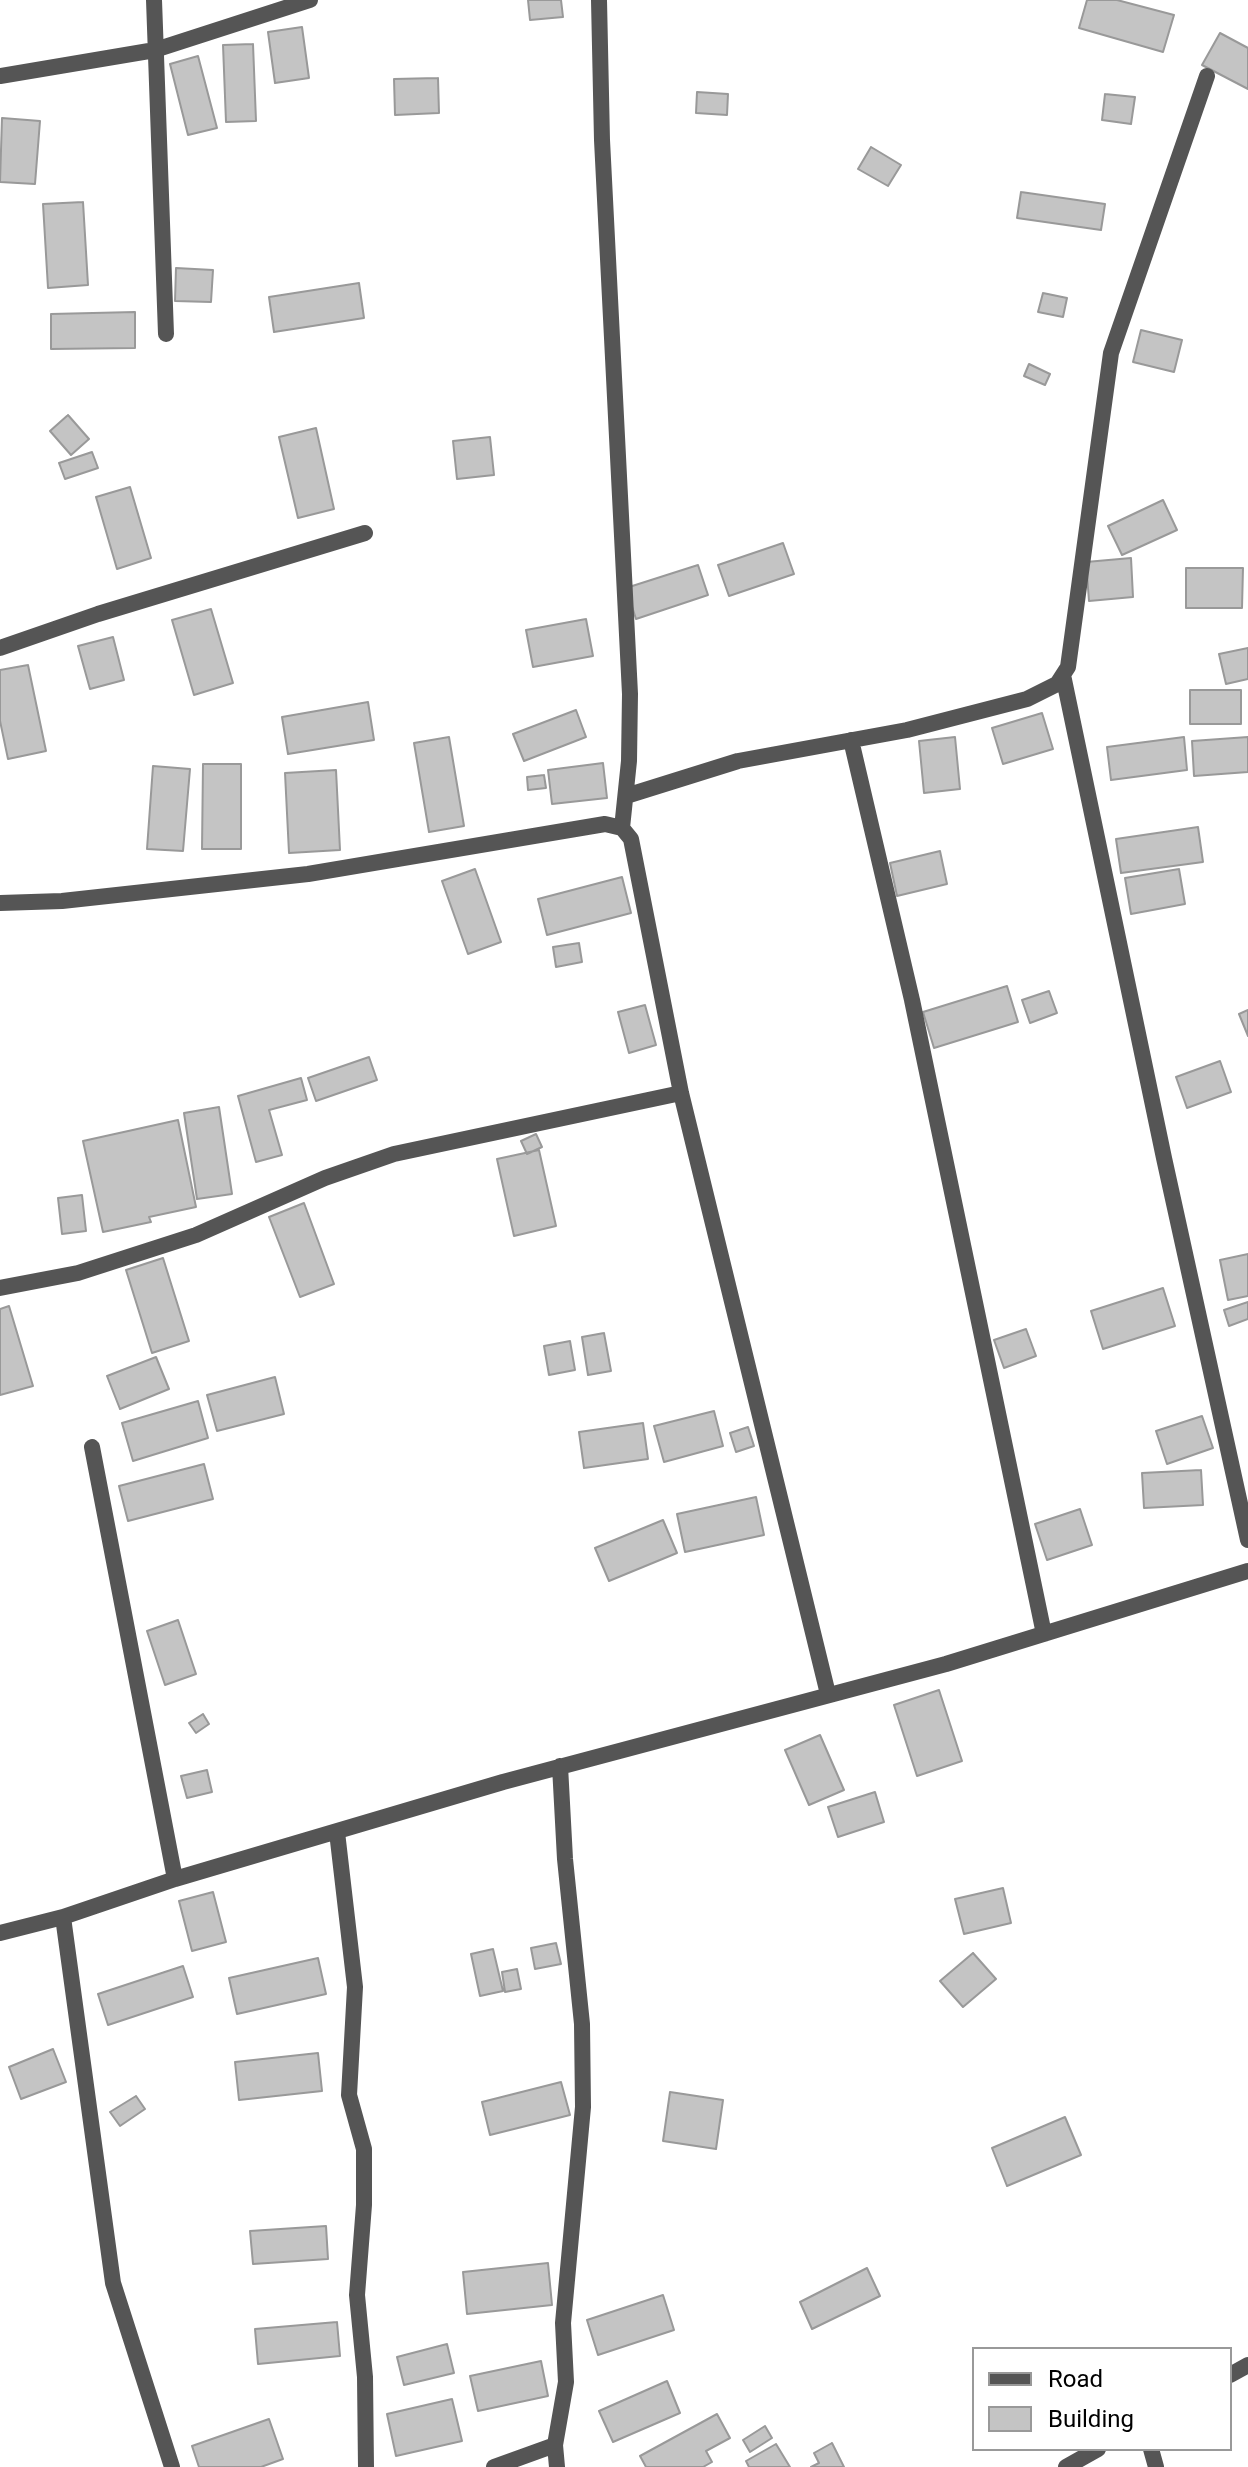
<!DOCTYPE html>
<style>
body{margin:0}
#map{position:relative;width:1248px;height:2467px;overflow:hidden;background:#fff;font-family:Roboto,sans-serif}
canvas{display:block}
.legend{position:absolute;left:972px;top:2347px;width:260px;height:104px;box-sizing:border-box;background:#fff;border:2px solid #999;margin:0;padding:10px 14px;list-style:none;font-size:24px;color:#000}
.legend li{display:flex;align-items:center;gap:16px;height:40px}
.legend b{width:40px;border:2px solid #999}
</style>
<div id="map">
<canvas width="1248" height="2467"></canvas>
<ul class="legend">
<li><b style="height:10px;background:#555"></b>Road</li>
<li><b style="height:22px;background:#c4c4c4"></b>Building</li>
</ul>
</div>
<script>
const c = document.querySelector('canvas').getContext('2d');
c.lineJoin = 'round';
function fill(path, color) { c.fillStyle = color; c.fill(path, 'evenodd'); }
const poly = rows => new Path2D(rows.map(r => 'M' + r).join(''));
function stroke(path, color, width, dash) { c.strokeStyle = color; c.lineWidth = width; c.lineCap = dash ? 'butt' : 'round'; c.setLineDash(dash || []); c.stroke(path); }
const building = poly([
 [528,0,561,0,563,17,530,20,528,0],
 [1087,0,1117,0,1174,15,1163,52,1079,28,1087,0],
 [302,27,309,78,275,83,268,32,302,27],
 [1220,33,1248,48,1248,89,1202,65,1220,33],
 [253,44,256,121,226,122,223,45,253,44],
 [198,56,217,128,188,135,170,64,198,56],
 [438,78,439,113,395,115,394,79,438,78],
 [697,92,728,94,727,115,696,113,697,92],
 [1105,94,1135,97,1131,124,1102,120,1105,94],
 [2,118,40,121,35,184,0,182,2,118],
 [871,147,901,165,888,186,858,169,871,147],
 [1021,192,1105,204,1101,230,1017,218,1021,192],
 [83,202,88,285,48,288,43,204,83,202],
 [176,268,213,270,211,302,175,301,176,268],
 [359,283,364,318,274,332,269,297,359,283],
 [1043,293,1067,298,1063,317,1038,312,1043,293],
 [135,312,135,348,51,349,51,314,135,312],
 [1141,330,1182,340,1174,372,1133,362,1141,330],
 [1029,364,1050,374,1045,385,1024,376,1029,364],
 [68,415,89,439,71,455,50,431,68,415],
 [316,428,334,509,298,518,279,437,316,428],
 [490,437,494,475,457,479,453,441,490,437],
 [92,452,98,468,65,479,59,463,92,452],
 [130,487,151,558,117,569,96,497,130,487],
 [1163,500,1177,530,1122,555,1108,526,1163,500],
 [783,543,794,574,729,596,718,565,783,543],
 [1131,558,1133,597,1089,601,1086,562,1131,558],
 [698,565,708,595,636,619,626,588,698,565],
 [1186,568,1243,568,1242,608,1186,608,1186,568],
 [211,609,233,683,194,695,172,620,211,609],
 [586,619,593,656,533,667,526,630,586,619],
 [113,637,124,680,90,689,78,646,113,637],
 [1248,648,1248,679,1226,684,1219,654,1248,648],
 [28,665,46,751,8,759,0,721,0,670,28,665],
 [1190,690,1241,690,1241,724,1190,724,1190,690],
 [368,702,374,740,288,754,282,717,368,702],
 [576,710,586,737,524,761,513,734,576,710],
 [1042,713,1053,749,1003,764,992,728,1042,713],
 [449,737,464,826,429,832,414,743,449,737],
 [955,737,960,789,924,793,919,741,955,737],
 [1184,737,1187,770,1111,780,1107,747,1184,737],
 [1248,737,1248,772,1194,776,1192,741,1248,737],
 [603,763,607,798,552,804,548,770,603,763],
 [203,764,241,764,241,849,202,849,203,764],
 [153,766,190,769,183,851,147,849,153,766],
 [336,770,340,850,289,853,285,773,336,770],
 [544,775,546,788,528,790,527,777,544,775],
 [1198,827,1203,862,1121,873,1116,839,1198,827],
 [940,851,947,884,897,896,890,863,940,851],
 [475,869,501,942,468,954,442,881,475,869],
 [1179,869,1185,904,1131,914,1125,878,1179,869],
 [622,877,631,913,547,935,538,899,622,877],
 [579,943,582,962,556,967,553,947,579,943],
 [1007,986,1018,1022,934,1048,923,1012,1007,986],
 [1049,991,1057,1013,1030,1023,1022,1000,1049,991],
 [645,1005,656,1045,629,1053,618,1012,645,1005],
 [1248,1010,1248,1036,1239,1014,1248,1010],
 [369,1057,377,1080,316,1101,308,1078,369,1057],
 [1220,1061,1231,1092,1187,1108,1176,1077,1220,1061],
 [301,1078,307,1100,269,1110,282,1155,256,1162,238,1096,301,1078],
 [219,1107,232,1194,197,1199,184,1113,219,1107],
 [178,1120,196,1207,149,1217,151,1222,103,1232,83,1141,178,1120],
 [536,1134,542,1147,527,1154,521,1141,536,1134],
 [539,1150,556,1226,514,1236,497,1159,539,1150],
 [82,1195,86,1231,62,1234,58,1198,82,1195],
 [304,1203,334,1284,300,1297,269,1217,304,1203],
 [1248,1254,1248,1296,1228,1300,1220,1260,1248,1254],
 [163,1258,189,1341,152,1353,126,1270,163,1258],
 [1163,1288,1175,1326,1103,1349,1091,1311,1163,1288],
 [1248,1302,1248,1319,1229,1326,1224,1310,1248,1302],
 [9,1306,33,1386,0,1395,0,1309,9,1306],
 [1026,1329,1036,1356,1004,1368,994,1340,1026,1329],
 [604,1333,611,1371,588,1375,582,1337,604,1333],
 [570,1341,575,1370,549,1375,544,1346,570,1341],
 [156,1357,169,1389,120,1409,107,1376,156,1357],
 [275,1377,284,1414,217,1431,207,1395,275,1377],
 [198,1401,208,1438,133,1461,122,1423,198,1401],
 [714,1411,723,1446,664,1462,654,1426,714,1411],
 [1202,1416,1213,1448,1167,1464,1156,1431,1202,1416],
 [643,1423,648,1459,584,1468,579,1432,643,1423],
 [748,1427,754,1446,736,1452,730,1433,748,1427],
 [204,1464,213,1499,128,1521,119,1486,204,1464],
 [1201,1470,1203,1505,1144,1508,1142,1473,1201,1470],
 [756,1497,764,1535,685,1552,677,1514,756,1497],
 [1080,1509,1092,1545,1047,1560,1035,1524,1080,1509],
 [663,1520,677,1553,609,1581,595,1548,663,1520],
 [178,1620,196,1674,165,1685,147,1631,178,1620],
 [939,1690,962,1761,917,1776,894,1705,939,1690],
 [203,1714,209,1724,196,1733,189,1723,203,1714],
 [820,1735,844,1790,809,1805,785,1750,820,1735],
 [207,1770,212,1792,187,1798,181,1776,207,1770],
 [875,1792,884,1822,838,1837,828,1807,875,1792],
 [1003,1888,1011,1923,964,1934,955,1899,1003,1888],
 [213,1892,226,1942,192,1951,179,1901,213,1892],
 [556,1943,561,1964,535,1969,531,1948,556,1943],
 [493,1949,503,1991,480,1996,471,1954,493,1949],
 [973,1953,996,1979,963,2007,940,1981,973,1953],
 [318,1958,326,1994,237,2014,229,1978,318,1958],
 [183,1966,193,1997,108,2025,98,1994,183,1966],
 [517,1969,521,1989,505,1992,502,1972,517,1969],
 [53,2049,66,2082,21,2099,9,2067,53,2049],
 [318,2053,322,2091,239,2100,235,2062,318,2053],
 [561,2082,570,2115,490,2135,482,2102,561,2082],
 [670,2092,723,2100,716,2149,663,2141,670,2092],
 [136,2096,145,2109,120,2126,110,2112,136,2096],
 [1065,2117,1081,2155,1007,2186,992,2148,1065,2117],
 [326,2226,328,2259,253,2264,250,2231,326,2226],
 [548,2263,552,2305,467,2314,463,2272,548,2263],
 [867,2268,880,2296,812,2329,800,2302,867,2268],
 [663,2295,674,2330,598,2355,587,2320,663,2295],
 [337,2322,340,2356,258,2364,255,2329,337,2322],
 [447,2344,454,2373,404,2385,397,2357,447,2344],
 [541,2361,548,2396,478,2411,470,2376,541,2361],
 [667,2381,680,2413,613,2442,599,2411,667,2381],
 [452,2399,462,2441,396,2456,387,2414,452,2399],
 [717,2414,730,2438,706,2451,712,2462,703,2467,646,2467,640,2456,717,2414],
 [269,2419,283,2459,261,2467,199,2467,192,2446,269,2419],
 [765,2426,772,2438,750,2452,743,2440,765,2426],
 [832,2443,844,2467,811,2467,819,2463,814,2453,832,2443],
 [776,2444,790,2467,749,2467,746,2461,776,2444]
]);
fill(building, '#c4c4c4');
stroke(building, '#999', 2);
stroke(poly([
 [154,0,166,334],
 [599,0,602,140,630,694,629,761,622,828],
 [0,76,155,50,310,0],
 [0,648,98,614,365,533],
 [1063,675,1164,1158,1248,1540],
 [851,740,912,1000,1044,1634],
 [626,796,738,761,907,730,1027,699,1057,684,1068,667,1111,353,1207,76],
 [0,903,62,901,308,874,605,824,622,828,631,839,681,1093,828,1694],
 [0,1288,78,1273,196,1235,325,1178,394,1154,681,1093],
 [92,1447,175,1879],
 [337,1832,355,1987,349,2095,364,2149,364,2205,357,2295,365,2377,366,2467],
 [63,1917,175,1879,503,1782,946,1664,1248,1571],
 [0,1933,63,1917,113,2283,172,2467],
 [1230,2375,1248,2365],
 [555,2445,566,2382,563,2323,583,2107,582,2024,565,1859,560,1766],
 [1151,2449,1156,2467],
 [494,2467,555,2445,557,2467],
 [1066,2467,1098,2449]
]), '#555', 16);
</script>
